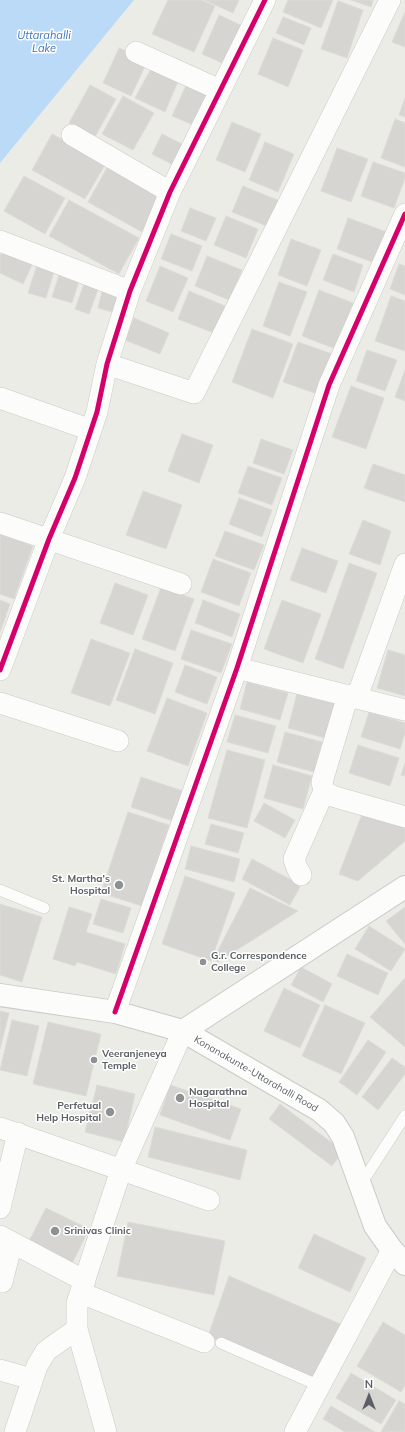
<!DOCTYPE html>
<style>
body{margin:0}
#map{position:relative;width:405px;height:1432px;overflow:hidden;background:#ecece7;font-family:Mulish,sans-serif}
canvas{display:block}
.north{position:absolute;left:349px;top:1376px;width:40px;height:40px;-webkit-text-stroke:3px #fff;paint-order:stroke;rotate:0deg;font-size:11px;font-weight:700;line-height:16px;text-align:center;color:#5c6065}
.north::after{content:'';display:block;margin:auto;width:14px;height:18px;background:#5c6065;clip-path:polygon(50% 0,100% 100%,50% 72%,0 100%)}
</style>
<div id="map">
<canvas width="405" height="1432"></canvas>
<div class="north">N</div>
</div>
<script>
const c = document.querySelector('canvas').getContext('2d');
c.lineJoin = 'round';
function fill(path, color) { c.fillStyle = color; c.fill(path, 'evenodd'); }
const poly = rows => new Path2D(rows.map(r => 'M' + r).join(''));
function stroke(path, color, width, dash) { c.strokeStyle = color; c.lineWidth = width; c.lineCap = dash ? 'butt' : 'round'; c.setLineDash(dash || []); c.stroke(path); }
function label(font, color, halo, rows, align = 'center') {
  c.font = font + ' Mulish,sans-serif'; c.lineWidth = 3; c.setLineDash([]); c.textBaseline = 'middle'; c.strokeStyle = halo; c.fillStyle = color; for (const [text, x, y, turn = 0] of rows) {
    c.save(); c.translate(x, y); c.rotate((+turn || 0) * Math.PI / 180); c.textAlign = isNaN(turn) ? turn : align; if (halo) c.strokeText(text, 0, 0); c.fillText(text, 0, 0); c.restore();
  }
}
fill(poly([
 [0,0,134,0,0,163]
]), '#badaf8');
const building = poly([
 [168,0,201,0,215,6,194,52,152,34,168,0],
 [204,0,239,0,233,13,204,0],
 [288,0,333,0,321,28,283,12,288,0],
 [351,0,373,0,371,7,351,0],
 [338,1,363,10,347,58,321,49,338,1],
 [405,12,405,47,392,42,405,12],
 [219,15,247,28,229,66,202,54,219,15],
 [283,17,311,28,304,45,276,33,283,17],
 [273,38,303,50,288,87,258,74,273,38],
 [119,48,148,60,131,96,103,83,119,48],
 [152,67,179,79,165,112,135,98,152,67],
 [188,81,211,91,196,126,172,116,188,81],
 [90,85,116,99,95,137,69,123,90,85],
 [123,96,154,113,133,150,102,134,123,96],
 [405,98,405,117,399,115,405,98],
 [395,119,405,123,405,167,381,158,395,119],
 [232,122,261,134,245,172,216,160,232,122],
 [52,134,106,163,85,199,32,170,52,134],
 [162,134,188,147,177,167,152,154,162,134],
 [265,142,294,154,278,192,249,180,265,142],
 [337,148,368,159,351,202,321,191,337,148],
 [373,162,405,173,405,178,394,208,361,196,373,162],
 [109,164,165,195,144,233,88,202,109,164],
 [24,176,65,198,45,234,4,211,24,176],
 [243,186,280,201,269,227,232,212,243,186],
 [69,200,139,238,119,274,49,236,69,200],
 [190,208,216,218,206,241,181,231,190,208],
 [226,216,258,229,246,258,214,245,226,216],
 [348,218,387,232,375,263,337,249,348,218],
 [171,234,202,246,192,271,161,259,171,234],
 [291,239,321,250,307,286,278,275,291,239],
 [4,248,34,261,23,284,0,273,0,256,4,248],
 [333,254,363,265,354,292,323,280,333,254],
 [207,256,242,270,229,300,195,286,207,256],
 [38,262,55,268,46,298,28,293,38,262],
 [399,264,405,266,405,295,390,289,399,264],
 [160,266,188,278,173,312,146,301,160,266],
 [59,275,79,281,72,303,52,297,59,275],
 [85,281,99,287,89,314,75,309,85,281],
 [279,282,307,292,290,336,263,326,279,282],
 [103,288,121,293,116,313,98,308,103,288],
 [319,290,353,303,336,349,302,336,319,290],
 [189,291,225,306,214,333,178,319,189,291],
 [391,296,405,301,405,351,375,341,391,296],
 [134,318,169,333,160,354,125,340,134,318],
 [252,329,293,344,273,398,232,382,252,329],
 [298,342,335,355,320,395,283,382,298,342],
 [367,350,397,360,385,391,356,381,367,350],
 [405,370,405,401,395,397,405,370],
 [351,386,384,398,366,449,332,437,351,386],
 [182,434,213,445,199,483,168,471,182,434],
 [261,439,293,450,284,474,253,463,261,439],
 [373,464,405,475,405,502,364,488,373,464],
 [248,466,282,478,272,505,238,493,248,466],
 [143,491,182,505,166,549,126,535,143,491],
 [239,498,272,510,262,537,229,524,239,498],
 [363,520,391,531,380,565,349,554,363,520],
 [225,531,264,545,254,570,215,556,225,531],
 [0,534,33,546,14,599,0,594,0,534],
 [302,548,338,561,326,593,290,580,302,548],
 [213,559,251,573,239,606,201,592,213,559],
 [349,563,377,573,343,669,315,659,349,563],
 [115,583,148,595,133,635,100,623,115,583],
 [161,587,194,599,175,651,142,639,161,587],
 [0,600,10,604,0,632,0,600],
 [203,600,240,614,232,637,195,623,203,600],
 [282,600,321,614,303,663,264,649,282,600],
 [191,630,232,644,221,673,181,659,191,630],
 [91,639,130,653,110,706,71,693,91,639],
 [135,649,173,663,155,714,116,700,135,649],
 [388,650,405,655,405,696,377,688,388,650],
 [185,665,217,677,207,704,175,692,185,665],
 [247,682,288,693,280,720,240,709,247,682],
 [297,694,339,705,329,739,288,728,297,694],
 [167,698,207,713,188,766,147,751,167,698],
 [369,712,405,723,405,733,400,749,361,737,369,712],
 [235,715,276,726,268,753,227,742,235,715],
 [285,732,322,742,314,772,277,762,285,732],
 [358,745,399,758,390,786,349,773,358,745],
 [227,750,265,760,247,828,208,818,227,750],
 [405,763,405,776,401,775,405,763],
 [273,765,312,776,303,809,264,798,273,765],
 [141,777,183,791,173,821,131,807,141,777],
 [264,803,295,820,285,838,254,821,264,803],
 [364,809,405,824,405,841,358,881,339,874,364,809],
 [128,812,169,825,142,906,101,893,128,812],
 [211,824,244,833,238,853,205,844,211,824],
 [191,846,240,859,234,882,185,869,191,846],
 [252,859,301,885,290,905,242,879,252,859],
 [185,876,235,893,211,961,162,944,185,876],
 [250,888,298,911,218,962,213,960,250,888],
 [101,899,131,908,123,933,93,924,101,899],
 [0,904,42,917,22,982,0,975,0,904],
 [69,907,92,914,86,932,125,944,116,974,77,962,75,966,53,959,69,907],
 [405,907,405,944,386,921,405,907],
 [369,926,405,949,391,971,355,949,369,926],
 [347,954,388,973,378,995,337,976,347,954],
 [301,967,332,984,323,1002,291,985,301,967],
 [405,978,405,1047,370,1017,405,978],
 [284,988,320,1005,300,1048,264,1031,284,988],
 [325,1005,365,1023,341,1074,302,1056,325,1005],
 [0,1011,9,1013,0,1049,0,1011],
 [12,1020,39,1026,27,1076,0,1070,12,1020],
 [48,1022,101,1034,86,1096,33,1084,48,1022],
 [368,1040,386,1052,357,1095,339,1082,368,1040],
 [392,1058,405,1067,405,1074,378,1110,362,1097,392,1058],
 [97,1085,135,1094,124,1142,85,1132,97,1085],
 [170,1085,241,1109,230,1140,160,1115,170,1085],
 [280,1104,343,1151,332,1166,269,1119,280,1104],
 [155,1127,247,1150,240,1180,148,1157,155,1127],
 [46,1208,89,1229,70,1268,26,1247,46,1208],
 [128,1222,225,1241,214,1295,117,1276,128,1222],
 [314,1234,366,1258,350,1292,298,1268,314,1234],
 [229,1276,345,1326,310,1387,208,1336,229,1276],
 [383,1322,405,1335,405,1385,401,1392,357,1366,383,1322],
 [351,1373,396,1400,381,1424,336,1398,351,1373],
 [399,1401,405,1404,405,1432,381,1432,399,1401],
 [331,1406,375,1432,345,1432,323,1419,331,1406]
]);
fill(building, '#d6d5d2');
stroke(building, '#dcdbd6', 1);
const service = poly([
 [0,890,44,908],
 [361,1184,405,1116],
 [221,1343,320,1386]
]);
const minor = poly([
 [136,52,220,90],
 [72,135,170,192],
 [0,241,130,291],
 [107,364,194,393,390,0],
 [0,398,91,430],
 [0,523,181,584],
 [237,668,405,710],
 [0,670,49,539,75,478,97,412,107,364,130,291,170,192,265,0],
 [348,695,322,782,324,791,332,796,405,817],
 [357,697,405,564],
 [0,703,118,741],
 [301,875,297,868,294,859,324,791],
 [115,1012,237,668,329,385,405,214],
 [0,1128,209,1200],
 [0,1208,18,1133],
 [0,1236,85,1281],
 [0,1281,2,1282,12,1243],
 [81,1293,204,1342],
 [0,1370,32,1379],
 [15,1432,37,1366,46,1351,77,1329],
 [106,1432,77,1329,77,1303,121,1170,183,1031],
 [295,1432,392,1250]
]);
const secondary = poly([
 [0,995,115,1012,183,1031,319,1110,334,1123,343,1137,375,1226,392,1250,405,1264],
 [183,1031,405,887]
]);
stroke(service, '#c9c9c7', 12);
stroke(minor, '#c9c9c7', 22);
stroke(secondary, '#c9cac9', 24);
stroke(service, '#fcfcfb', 11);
stroke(minor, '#fcfcfb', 21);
stroke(secondary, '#fcfcfb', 22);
stroke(poly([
 [0,670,49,539,75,478,97,412,107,364,130,291,170,192,265,0],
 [115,1012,237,668,329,385,405,214]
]), '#d6006c', 5);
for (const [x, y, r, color] of [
 [119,885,5,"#8e9192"],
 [203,962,4,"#8e9192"],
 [94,1060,4,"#8e9192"],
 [180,1098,5,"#8e9192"],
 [110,1112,5,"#8e9192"],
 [55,1231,5,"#8e9192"]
]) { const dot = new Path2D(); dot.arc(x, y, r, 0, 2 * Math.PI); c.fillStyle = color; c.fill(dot); stroke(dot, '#fff', 1.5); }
label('bold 10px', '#5c6065', '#fff', [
 ["St. Martha's",110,879,"right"],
 ["Hospital",110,891,"right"],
 ["G.r. Correspondence",211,956],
 ["College",211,968],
 ["Veeranjeneya",102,1054],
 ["Temple",102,1066],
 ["Nagarathna",189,1092],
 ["Hospital",189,1104],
 ["Perfetual",101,1106,"right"],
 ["Help Hospital",101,1118,"right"],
 ["Srinivas Clinic",64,1231]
], 'left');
label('10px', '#5c6065', '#fff', [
 ["Konanakunte-Uttarahalli Road",256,1074,30]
]);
label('italic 11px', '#3e75c0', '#fff', [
 ["Uttarahalli",44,36],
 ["Lake",44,49]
]);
</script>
